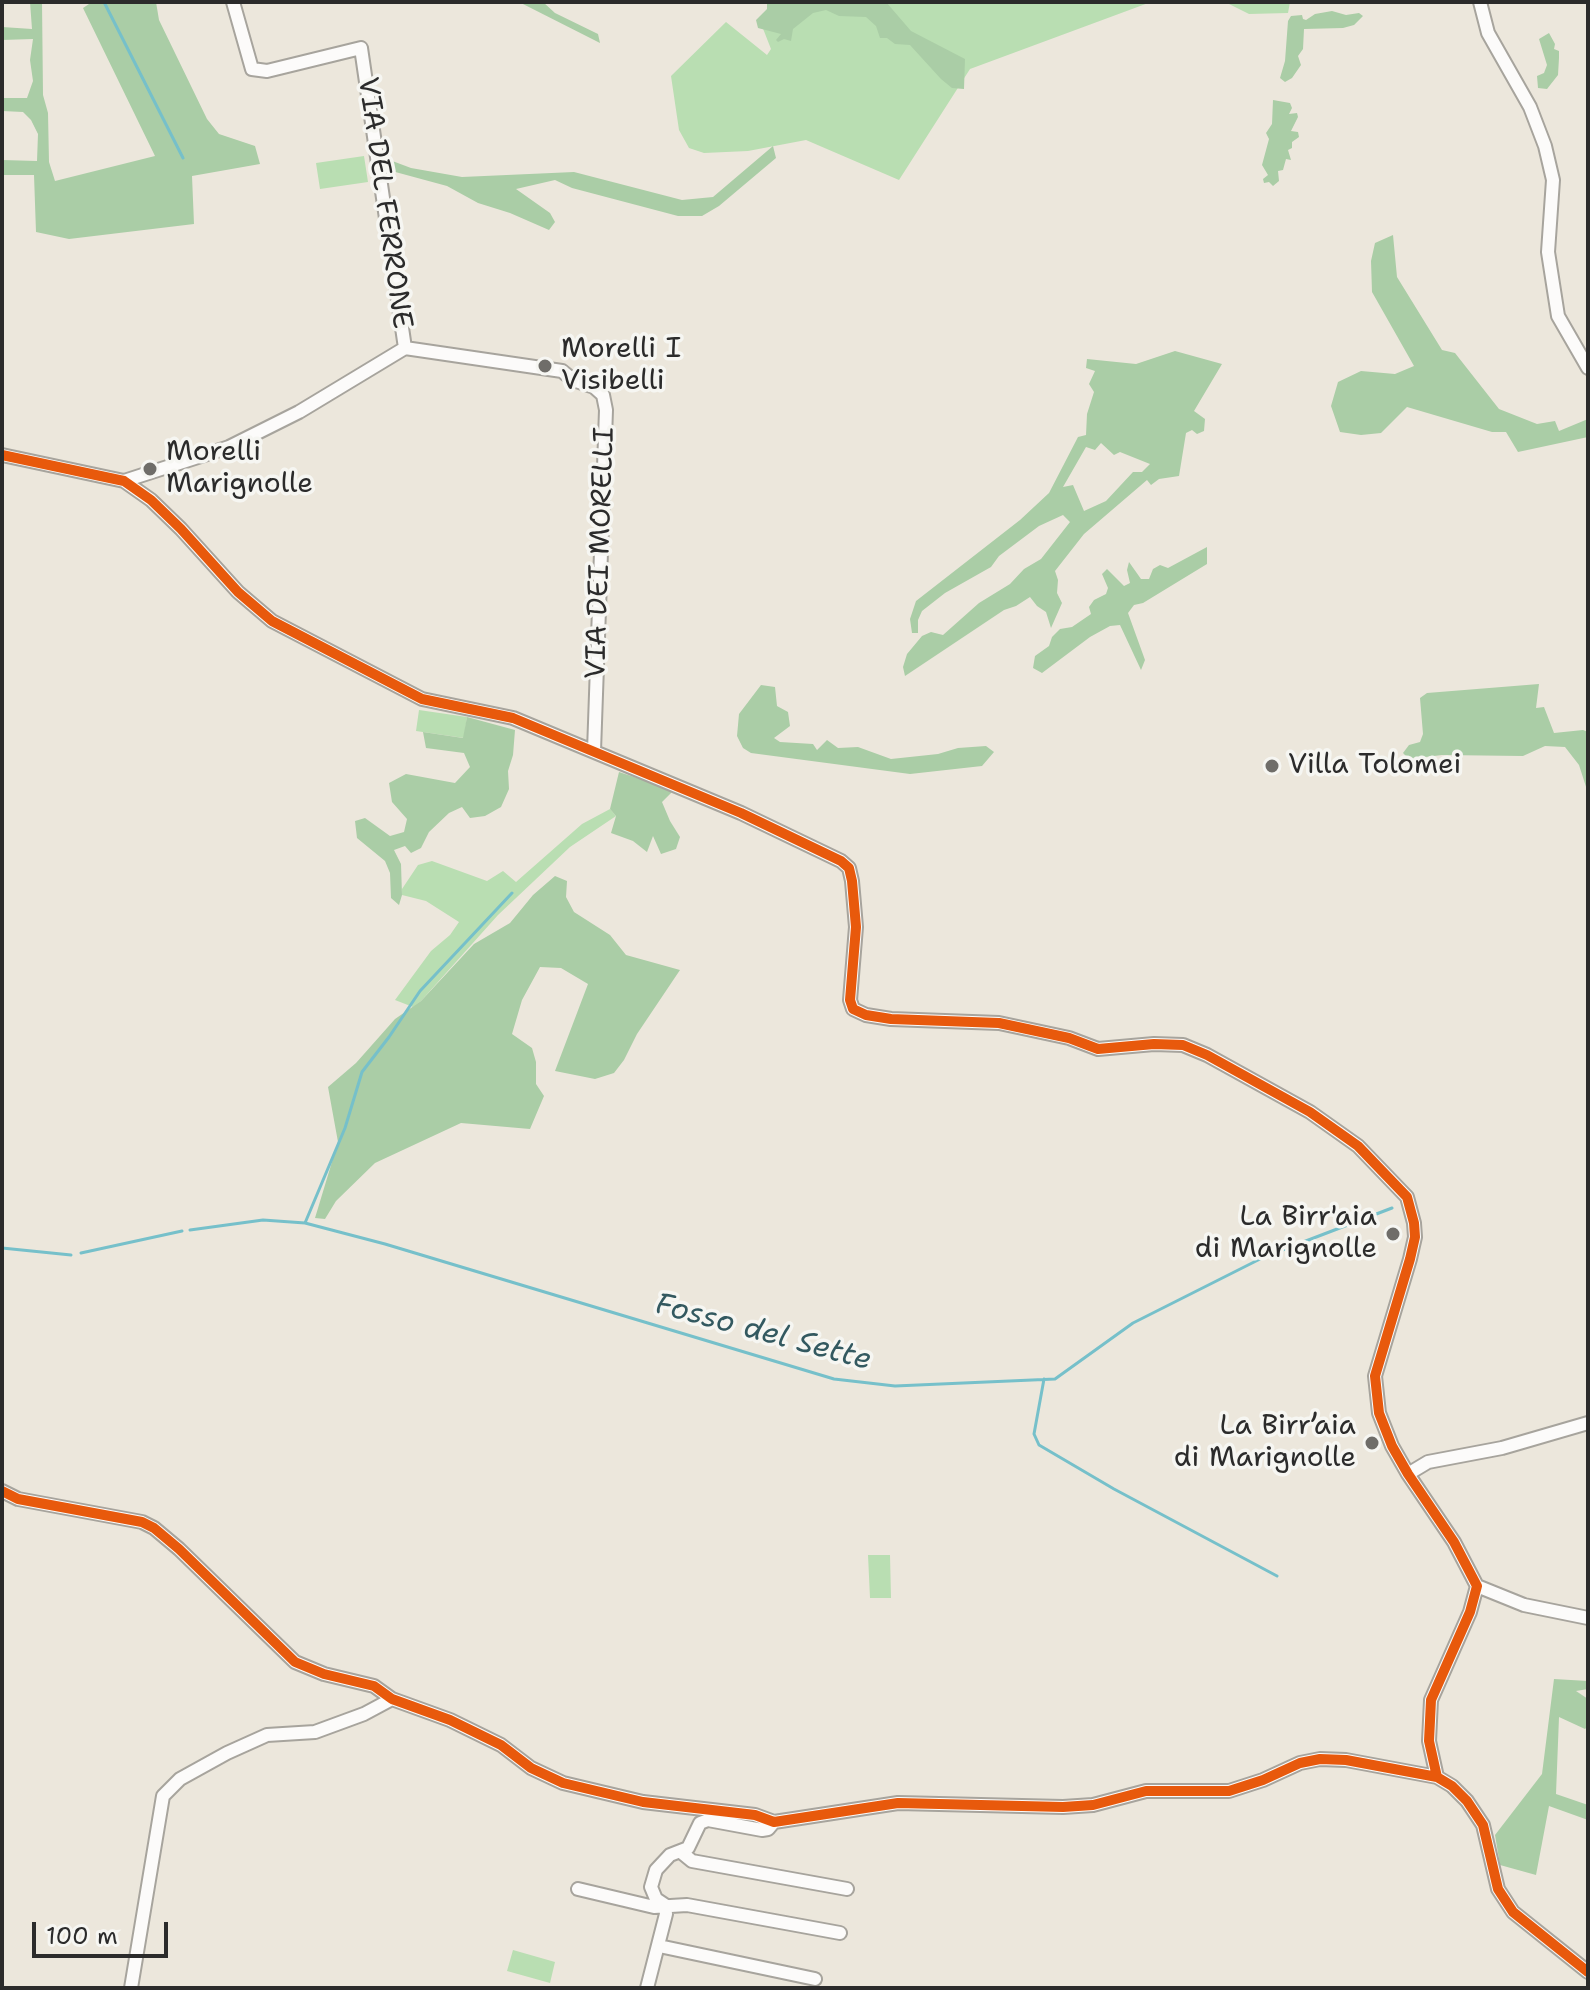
<!DOCTYPE html>
<meta charset="utf-8">
<style>
body{margin:0}
#map{position:relative;width:1590px;height:1990px;overflow:hidden;background:#ece7dc;font-family:"Shantell Sans",sans-serif}
canvas{display:block}
.frame{position:absolute;inset:0;border:4px solid #2b2b2b;pointer-events:none}
.scale{position:absolute;left:32px;top:1922px;width:136px;height:36px;box-sizing:border-box;border:4px solid #2b2b2b;border-top:0;padding-left:10px;font-size:24px;line-height:28px;white-space:nowrap;color:#2b2b2b;-webkit-text-stroke:6px #f6f6f2;paint-order:stroke}
</style>
<div id="map">
<canvas width="1590" height="1990"></canvas>
<div class="frame"></div>
<div class="scale">100 m</div>
</div>
<script>
const c = document.querySelector('canvas').getContext('2d');
c.lineJoin = 'round';
function fill(path, color) { c.fillStyle = color; c.fill(path, 'evenodd'); }
const poly = rows => new Path2D(rows.map(r => 'M' + r).join(''));
function stroke(path, color, width, dash) { c.strokeStyle = color; c.lineWidth = width; c.lineCap = dash ? 'butt' : 'round'; c.setLineDash(dash || []); c.stroke(path); }
function label(font, color, halo, rows, align = 'center') {
  c.font = font + ' "Shantell Sans",sans-serif'; c.lineWidth = 7; c.setLineDash([]); c.textBaseline = 'middle'; c.strokeStyle = halo; c.fillStyle = color; for (const [text, x, y, turn = 0] of rows) {
    c.save(); c.translate(x, y); c.rotate((+turn || 0) * Math.PI / 180); c.textAlign = isNaN(turn) ? turn : align; if (halo) c.strokeText(text, 0, 0); c.fillText(text, 0, 0); c.restore();
  }
}
fill(poly([
 [810,2,1151,2,970,69,899,180,806,140,748,151,704,153,689,148,679,130,671,76,726,22,767,55,771,49,762,26],
 [1225,2,1290,2,1288,13,1249,14],
 [364,156,368,182,320,189,316,163],
 [419,710,467,717,464,738,416,731],
 [610,809,616,816,570,847,498,915,421,1001,413,1007,395,1000,431,951,450,935,459,922,426,901,402,895,402,889,418,865,432,861,487,881,503,871,516,882,582,824],
 [868,1555,890,1555,891,1598,870,1598],
 [513,1950,555,1962,550,1983,507,1971]
]), '#b9deb2');
fill(poly([
 [30,2,42,2,43,95,48,113,49,162,55,181,155,156,83,8,92,2,156,2,159,20,207,119,219,134,255,146,260,164,192,176,194,224,69,239,36,232,34,175,2,175,2,160,37,161,38,134,31,120,23,112,2,111,2,98,27,98,33,81,30,60,33,39,2,40,2,27,32,29],
 [519,2,543,2,555,13,598,34,600,43],
 [767,2,886,2,911,31,965,59,964,89,952,88,941,79,910,45,895,44,887,38,880,38,876,26,866,17,839,16,826,10,813,13,793,29,791,41,784,39,778,42,776,40,781,34,758,28,756,20,767,9],
 [1332,11,1346,15,1359,13,1363,16,1354,25,1343,28,1304,29,1303,49,1298,56,1301,65,1292,78,1285,82,1280,78,1285,61,1288,21,1291,16,1302,15,1303,19,1306,20,1315,14],
 [1549,33,1555,44,1554,49,1559,51,1559,58,1558,75,1547,89,1538,88,1537,76,1544,73,1547,65,1539,39],
 [1273,100,1290,103,1292,108,1289,114,1297,113,1298,117,1291,131,1298,132,1299,137,1292,142,1292,148,1288,150,1291,160,1286,159,1283,170,1278,171,1279,181,1273,186,1269,182,1264,183,1263,179,1268,175,1262,165,1269,139,1266,133,1272,124],
 [773,146,776,158,719,206,702,216,678,216,572,188,555,180,516,189,550,213,555,222,549,230,510,213,478,203,447,186,388,170,387,159,411,168,462,177,574,172,682,200,713,197],
 [1393,235,1397,277,1442,350,1455,353,1499,409,1537,424,1555,421,1559,431,1588,419,1588,437,1518,452,1506,432,1492,432,1407,407,1381,433,1361,435,1340,432,1331,406,1338,382,1361,371,1395,374,1414,366,1372,292,1371,261,1375,243],
 [1175,351,1222,364,1194,411,1205,419,1204,431,1197,434,1192,430,1186,433,1179,476,1159,479,1151,485,1147,480,1084,534,1055,571,1058,580,1057,593,1062,603,1051,628,1046,612,1037,606,1030,597,1016,606,1004,610,905,676,903,667,907,654,922,636,931,632,943,635,979,603,1010,584,1024,569,1041,559,1070,522,1063,515,1039,526,999,556,991,567,945,593,922,611,918,620,918,633,912,633,910,619,916,601,1020,520,1049,493,1078,437,1086,435,1087,414,1094,392,1089,384,1095,371,1086,368,1087,359,1136,364],
 [1101,443,1114,455,1120,452,1150,464,1142,472,1133,472,1106,501,1084,511,1073,485,1063,487,1086,447,1095,450],
 [1207,547,1207,564,1143,603,1134,605,1128,613,1145,660,1141,670,1120,625,1110,626,1090,637,1042,673,1033,668,1035,656,1049,646,1052,637,1060,629,1072,627,1091,614,1089,607,1094,600,1106,594,1108,588,1102,574,1107,569,1124,586,1130,583,1127,570,1129,562,1141,579,1149,579,1153,569,1160,565,1168,568],
 [1539,684,1536,708,1544,707,1554,733,1583,730,1588,732,1588,793,1579,765,1565,747,1545,746,1523,756,1442,755,1409,759,1403,753,1409,745,1420,742,1423,734,1420,698,1427,693],
 [761,685,775,687,777,706,788,712,790,726,774,738,780,742,813,744,817,750,827,740,838,748,858,747,891,759,938,754,958,748,986,746,994,752,982,766,910,774,751,753,743,748,737,736,739,714],
 [467,717,515,730,513,755,508,771,509,789,501,807,485,816,470,818,462,807,449,813,429,832,421,848,411,853,405,846,394,850,401,864,402,895,399,905,391,898,390,873,385,861,357,838,355,821,365,818,390,836,404,832,407,819,392,802,389,783,406,774,455,783,470,767,464,753,426,748,423,732,463,738],
 [619,772,674,790,662,802,670,821,680,837,676,849,661,854,653,836,647,852,633,841,611,833,616,816,610,809],
 [555,876,567,881,566,897,574,912,610,935,626,955,680,970,637,1034,624,1060,614,1073,595,1079,555,1071,588,984,561,968,540,967,522,1000,512,1034,532,1048,536,1062,536,1084,544,1096,530,1129,461,1123,375,1163,336,1201,325,1219,315,1218,338,1142,328,1087,356,1063,395,1019,421,1001,474,944,510,923,533,895],
 [1554,1679,1588,1681,1588,1689,1576,1691,1588,1699,1588,1726,1585,1729,1559,1717,1556,1794,1588,1805,1588,1820,1549,1806,1536,1875,1500,1865,1495,1835,1542,1774]
]), '#aacda6');
stroke(poly([
 [104,2,183,158],
 [305,1223,345,1128,362,1072,389,1037,420,991,512,893],
 [190,1230,263,1220,305,1223,385,1244,834,1379,895,1386,1055,1379,1133,1323,1264,1257,1392,1208],
 [2,1248,71,1255],
 [81,1253,182,1231],
 [1044,1379,1034,1434,1039,1445,1114,1489,1277,1576]
]), '#76c0ca', 3);
const minor = poly([
 [233,2,252,69,267,71,361,48,405,348],
 [1480,2,1488,33,1530,107,1545,146,1553,180,1548,252,1558,316,1588,368],
 [2,455,124,481,151,500,181,529,238,592,272,621,422,699,513,718,741,813,841,861,849,868,852,881,856,927,850,1000,853,1009,866,1015,891,1019,999,1023,1069,1038,1098,1049,1154,1044,1183,1045,1207,1055,1310,1112,1358,1146,1407,1197,1414,1223,1415,1237,1410,1259,1375,1376,1379,1413,1392,1446,1408,1474,1454,1542,1477,1586,1470,1612,1431,1700,1429,1741,1437,1777],
 [124,481,229,447,299,412,405,348,562,371,573,380,594,387,603,395,606,410,594,751],
 [1408,1474,1428,1462,1502,1448,1588,1423],
 [2,1491,18,1499,142,1522,154,1528,179,1549,295,1662,324,1674,374,1686,392,1699,450,1720,501,1745,531,1768,563,1783,643,1802,755,1815,774,1822,898,1803,1063,1807,1093,1805,1146,1791,1229,1791,1263,1780,1300,1763,1320,1759,1346,1760,1437,1777,1452,1786,1467,1801,1483,1825,1498,1889,1513,1912,1588,1972],
 [1477,1586,1524,1605,1588,1618],
 [681,1852,692,1861,847,1889],
 [578,1889,654,1907,687,1905,840,1933],
 [659,1946,815,1979],
 [131,1988,163,1796,180,1779,227,1753,267,1735,315,1732,364,1714,392,1699],
 [647,1988,666,1914,665,1905,656,1899,651,1887,656,1870,670,1855,688,1848,700,1823,708,1820,762,1830,768,1829,774,1822]
]);
stroke(minor, '#a7a49d', 16);
stroke(minor, '#fcfbfa', 12);
stroke(poly([
 [2,455,124,481,151,500,181,529,238,592,272,621,422,699,513,718,741,813,841,861,849,868,852,881,856,927,850,1000,853,1009,866,1015,891,1019,999,1023,1069,1038,1098,1049,1154,1044,1183,1045,1207,1055,1310,1112,1358,1146,1407,1197,1414,1223,1415,1237,1410,1259,1375,1376,1379,1413,1392,1446,1408,1474,1454,1542,1477,1586,1470,1612,1431,1700,1429,1741,1437,1777],
 [2,1491,18,1499,142,1522,154,1528,179,1549,295,1662,324,1674,374,1686,392,1699,450,1720,501,1745,531,1768,563,1783,643,1802,755,1815,774,1822,898,1803,1063,1807,1093,1805,1146,1791,1229,1791,1263,1780,1300,1763,1320,1759,1346,1760,1437,1777,1452,1786,1467,1801,1483,1825,1498,1889,1513,1912,1588,1972]
]), '#e8590c', 10);
for (const [x, y, r, color] of [
 [545,366,8,"#6f6d69"],
 [150,469,8,"#6f6d69"],
 [1272,766,8,"#6f6d69"],
 [1393,1234,8,"#6f6d69"],
 [1372,1443,8,"#6f6d69"]
]) { const dot = new Path2D(); dot.arc(x, y, r, 0, 2 * Math.PI); c.fillStyle = color; c.fill(dot); stroke(dot, '#f6f6f2', 3); }
label('28px', '#2b2b2b', '#f6f6f2', [
 ["VIA DEL FERRONE",384,203,82],
 ["VIA DEI MORELLI",601,553,-88]
]);
label('28px', '#2b2b2b', '#f6f6f2', [
 ["Morelli I",561,350],
 ["Visibelli",561,382],
 ["Morelli",166,453],
 ["Marignolle",166,485],
 ["Villa Tolomei",1288,766],
 ["La Birr'aia",1377,1218,"right"],
 ["di Marignolle",1377,1250,"right"],
 ["La Birr’aia",1356,1427,"right"],
 ["di Marignolle",1356,1459,"right"]
], 'left');
label('italic 30px', '#335960', '#f6f6f2', [
 ["Fosso del Sette",763,1333,15]
]);
</script>
